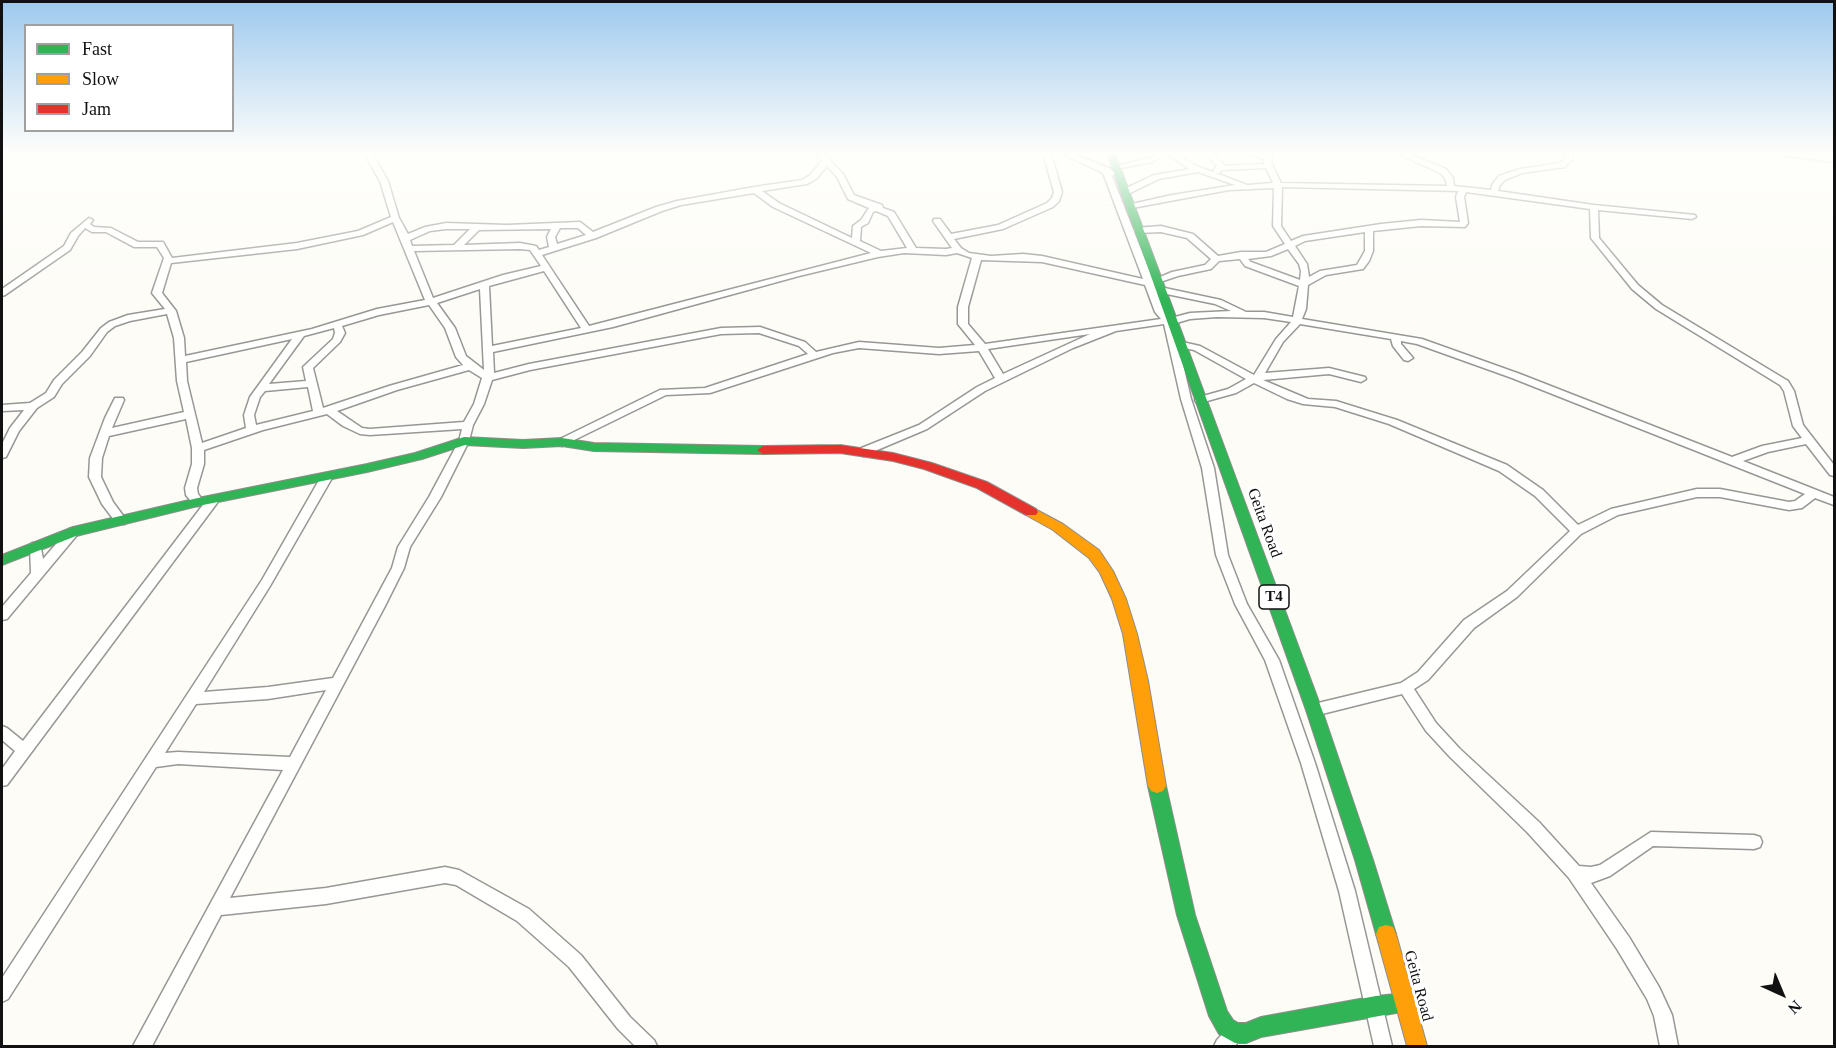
<!DOCTYPE html>
<style>
body{margin:0}
#map{position:relative;width:1836px;height:1048px;overflow:hidden;background:#fdfcf7;font-family:Georgia,serif}
canvas{display:block}
.frame{position:absolute;inset:0;border:3px solid #111;pointer-events:none}
.legend{position:absolute;left:24px;top:24px;width:210px;height:108px;box-sizing:border-box;background:#fff;border:2px solid #a0a0a0;margin:0;padding:8px 10px;list-style:none;font-size:18px;color:#111}
.legend li{display:flex;align-items:center;gap:12px;height:30px}
.legend b{width:30px;border:2px solid #a0a0a0}
.north{position:absolute;left:1752px;top:964px;width:60px;height:60px;-webkit-text-stroke:4px #fff;paint-order:stroke;rotate:136deg;font-size:16px;font-weight:700;line-height:24px;text-align:center;color:#111}
.north::after{content:'';display:block;margin:auto;width:21px;height:27px;background:#111;clip-path:polygon(50% 0,100% 100%,50% 72%,0 100%)}
</style>
<div id="map">
<canvas width="1836" height="1048"></canvas>
<div class="frame"></div>
<ul class="legend">
<li><b style="height:8px;background:#30b455"></b>Fast</li>
<li><b style="height:8px;background:#ff9f0a"></b>Slow</li>
<li><b style="height:8px;background:#e5322d"></b>Jam</li>
</ul>
<div class="north">N</div>
</div>
<script>
const c = document.querySelector('canvas').getContext('2d');
c.lineJoin = 'round';
const poly = rows => new Path2D(rows.map(r => 'M' + r).join(''));
function stroke(path, color, width, dash) { c.strokeStyle = color; c.lineWidth = width; c.lineCap = dash ? 'butt' : 'round'; c.setLineDash(dash || []); c.stroke(path); }
function fill(path, color) { c.fillStyle = color; c.fill(path, 'evenodd'); }
function label(font, color, halo, rows, align = 'center') {
  c.font = font + ' Georgia,serif'; c.lineWidth = 6; c.setLineDash([]); c.textBaseline = 'middle'; c.strokeStyle = halo; c.fillStyle = color; for (const [text, x, y, turn = 0] of rows) {
    c.save(); c.translate(x, y); c.rotate((+turn || 0) * Math.PI / 180); c.textAlign = isNaN(turn) ? turn : align; if (halo) c.strokeText(text, 0, 0); c.fillText(text, 0, 0); c.restore();
  }
}
const street = poly([
 [364,153,372,153,388,181,399,218,408,234,425,227,446,223,507,225,580,222,593,232,656,207,677,201,754,187,802,180,810,175,822,161,815,153,823,153,843,174,854,195,882,205,883,208,894,212,916,248,946,249,952,248,933,221,934,219,940,219,951,234,998,225,1047,203,1052,198,1054,192,1043,153,1051,153,1062,192,1059,201,1053,207,1003,229,954,239,961,248,969,253,991,256,1023,254,1042,256,1143,279,1103,173,1061,153,1071,153,1109,168,1116,174,1112,176,1153,280,1172,272,1205,265,1211,259,1187,238,1161,232,1138,233,1134,230,1135,228,1161,226,1193,234,1218,256,1241,252,1266,252,1285,244,1273,226,1274,188,1229,190,1127,209,1127,205,1172,195,1235,185,1198,172,1159,179,1128,194,1122,194,1122,190,1154,175,1190,169,1166,154,1152,162,1116,169,1112,167,1150,158,1158,153,1174,153,1197,166,1247,185,1273,183,1266,168,1222,170,1220,173,1214,173,1213,171,1217,166,1205,153,1213,153,1225,166,1264,164,1264,159,1246,153,1273,153,1271,163,1281,183,1447,186,1445,178,1440,173,1397,153,1407,153,1446,169,1453,178,1454,186,1491,190,1492,185,1499,176,1520,169,1560,163,1565,158,1564,153,1572,153,1573,159,1565,167,1522,173,1505,180,1500,185,1498,191,1594,205,1695,215,1696,217,1692,219,1598,210,1599,238,1638,285,1662,305,1788,381,1794,391,1803,425,1834,465,1834,476,1830,475,1806,444,1768,452,1743,461,1834,497,1834,505,1815,498,1802,508,1789,510,1720,497,1697,497,1618,515,1581,534,1517,597,1474,628,1428,680,1414,689,1436,723,1460,749,1539,822,1579,866,1591,867,1600,865,1651,832,1754,835,1760,837,1762,842,1760,847,1754,849,1653,846,1610,876,1591,883,1629,937,1659,987,1672,1015,1678,1046,1660,1046,1654,1016,1647,999,1617,949,1569,878,1527,832,1450,757,1426,731,1402,694,1314,716,1309,714,1307,710,1309,706,1314,704,1401,683,1418,672,1464,620,1507,591,1570,531,1535,496,1499,471,1389,424,1335,407,1303,404,1287,399,1254,383,1236,393,1200,403,1196,402,1195,400,1196,398,1228,389,1246,379,1194,350,1179,347,1191,399,1214,468,1228,555,1247,604,1279,660,1315,763,1355,891,1392,1046,1374,1046,1339,891,1301,763,1265,660,1235,604,1216,555,1202,468,1181,399,1164,324,1116,331,1073,348,985,391,927,429,863,456,857,452,859,449,919,425,977,387,995,378,979,351,939,354,859,348,833,353,710,393,666,395,562,446,556,442,558,440,660,390,705,388,808,354,799,346,759,333,721,334,530,370,492,380,484,404,473,425,469,441,441,497,410,547,404,568,385,606,230,898,326,888,445,867,459,870,529,909,581,955,630,1017,654,1040,657,1046,635,1046,618,1029,569,967,517,921,456,885,445,883,326,904,221,915,152,1046,133,1046,283,770,178,764,156,767,8,999,2,1002,2,978,262,580,322,475,326,474,332,478,270,586,204,692,268,687,333,678,392,568,398,547,429,497,459,441,462,429,370,435,360,434,343,426,327,414,263,430,204,450,204,464,197,488,198,494,204,502,198,506,194,505,186,495,185,488,192,464,192,448,186,419,109,436,102,458,101,477,113,502,127,521,125,524,117,524,102,504,89,477,90,458,105,418,115,398,123,398,124,400,112,428,184,412,177,381,174,338,167,314,130,321,115,326,107,332,90,356,62,384,54,397,37,408,19,431,6,457,2,458,2,444,10,428,24,410,2,411,2,405,30,403,46,393,54,380,82,352,101,328,109,322,128,315,165,309,152,293,164,258,157,247,134,247,106,232,92,232,85,228,78,236,70,250,5,295,2,296,2,289,64,246,71,233,89,218,93,220,90,224,94,227,111,228,138,242,163,242,172,258,297,243,358,231,391,217,380,181,364,153],
 [827,166,837,177,848,199,869,208,861,220,853,226,852,238,779,203,762,191,807,184,816,179,827,166],
 [1282,187,1458,191,1456,197,1460,222,1421,220,1381,224,1303,236,1291,241,1281,226,1282,187],
 [1466,192,1590,209,1591,238,1632,289,1656,309,1780,385,1784,391,1793,426,1802,438,1762,446,1732,457,1520,374,1422,339,1302,319,1306,309,1308,285,1326,275,1363,269,1369,261,1373,251,1373,231,1421,226,1465,227,1468,223,1464,197,1466,192],
 [754,193,773,207,871,253,589,326,542,255,596,238,662,211,681,205,754,193],
 [876,211,888,216,907,248,881,251,860,241,861,227,868,223,873,212,876,211],
 [393,222,425,300,377,309,312,329,185,356,184,338,176,311,162,293,171,263,297,249,363,235,393,222],
 [560,228,578,228,586,235,557,244,555,237,560,228],
 [446,229,470,229,454,245,412,246,410,240,430,231,446,229],
 [551,229,547,237,549,247,539,250,536,246,520,243,464,245,479,230,551,229],
 [1365,232,1365,251,1357,265,1320,271,1309,277,1307,264,1295,246,1305,241,1365,232],
 [520,249,530,250,541,266,503,275,433,298,414,251,520,249],
 [1288,249,1299,264,1301,271,1300,280,1251,262,1248,259,1271,256,1288,249],
 [904,253,946,255,957,253,972,258,958,307,958,324,975,345,939,348,859,342,816,352,805,342,760,327,721,328,529,364,494,373,493,352,613,327,799,276,878,257,904,253],
 [1240,259,1245,266,1299,286,1293,317,1264,312,1246,312,1221,300,1160,287,1156,289,1154,284,1178,276,1211,269,1219,261,1240,259],
 [981,260,1042,262,1145,285,1155,312,1161,319,985,344,968,324,968,307,981,260],
 [544,271,581,328,492,346,489,286,544,271],
 [480,289,484,370,466,356,455,328,437,303,480,289],
 [1157,292,1215,304,1231,311,1190,313,1171,318,1164,311,1157,292],
 [429,305,445,328,456,357,463,365,389,386,323,408,313,368,340,342,345,333,342,326,379,315,429,305],
 [1217,317,1264,318,1291,322,1276,339,1254,375,1200,346,1178,341,1173,324,1190,319,1217,317],
 [1300,324,1391,339,1393,346,1404,360,1408,361,1413,358,1401,344,1401,341,1417,344,1512,378,1805,494,1795,501,1789,502,1720,489,1697,489,1611,509,1578,525,1543,490,1507,465,1397,420,1336,401,1308,399,1263,380,1329,374,1361,382,1366,379,1365,377,1329,368,1265,373,1283,342,1300,324],
 [334,328,335,333,333,339,303,367,306,381,269,384,304,336,334,328],
 [1090,334,1003,374,988,349,1090,334],
 [292,339,250,397,244,415,246,428,202,443,187,381,186,362,292,339],
 [469,370,482,378,474,404,464,422,370,429,362,428,337,411,397,390,469,370],
 [308,387,313,411,256,425,254,415,260,397,265,391,308,387],
 [326,690,290,757,178,752,165,753,196,704,268,699,326,690],
 [1776,153,1798,153,1834,158,1834,162,1780,155,1776,153],
 [213,496,217,497,219,500,217,503,7,785,2,786,2,769,15,751,2,740,2,726,7,728,23,741,209,497,213,496],
 [73,528,77,529,79,532,77,535,7,619,2,620,2,607,31,573,30,546,32,543,40,543,43,559,69,529,73,528],
 [1235,1024,1241,1027,1244,1033,1235,1046,1214,1046,1217,1040,1229,1027,1235,1024]
]);
const fast = poly([
 [1107,153,1115,153,1322,710,1373,860,1396,934,1393,941,1386,943,1379,941,1376,934,1355,860,1306,710,1107,153],
 [464,437,523,440,562,438,594,443,763,446,769,450,763,454,594,451,562,446,523,448,465,445,422,459,367,472,198,506,76,536,2,565,2,555,73,527,198,498,367,464,415,453,464,437],
 [1157,779,1163,781,1166,786,1195,915,1227,1011,1233,1020,1238,1023,1246,1023,1261,1017,1376,996,1406,993,1413,996,1416,1003,1413,1010,1261,1037,1246,1043,1235,1043,1219,1034,1209,1016,1177,915,1148,786,1151,781,1157,779]
]);
const slow = poly([
 [1031,507,1063,524,1099,550,1113,571,1126,599,1137,634,1148,681,1166,786,1163,791,1157,793,1151,791,1148,786,1123,634,1112,599,1100,573,1089,558,1053,530,1026,515,1024,512,1031,507],
 [1386,925,1393,927,1396,934,1427,1046,1407,1046,1376,934,1379,927,1386,925]
]);
const jam = poly([
 [840,445,893,453,932,463,987,482,1036,509,1038,512,1036,515,1026,515,977,488,924,469,893,461,840,453,763,454,757,450,763,446,840,445]
]);
stroke(street, '#979795', 3);
stroke(fast, '#8e8d8b', 2);
stroke(slow, '#8e8d8b', 2);
stroke(jam, '#8e8d8b', 2);
fill(street, '#fffffe');
fill(fast, '#30b455');
fill(slow, '#ff9f0a');
fill(jam, '#e5322d');
const sky = c.createLinearGradient(0, 0, 0, 300);
sky.addColorStop(0, '#9dc9ee');
sky.addColorStop(0.51, '#fefefb');
sky.addColorStop(1, '#fefefb00');
c.fillStyle = sky;
c.fillRect(0, 0, 1836, 300);
for (const [x, y, w] of [
 [1274,597,30]
]) { const box = new Path2D(); box.roundRect(x - w / 2, y - 12, w, 24, 4.5); c.fillStyle = '#fff'; c.fill(box); stroke(box, '#111', 1.5); }
label('bold 15px', '#111', null, [
 ["T4",1274,597]
]);
label('16px', '#111', '#fff', [
 ["Geita Road",1264,523,70],
 ["Geita Road",1418,986,75]
]);
</script>
